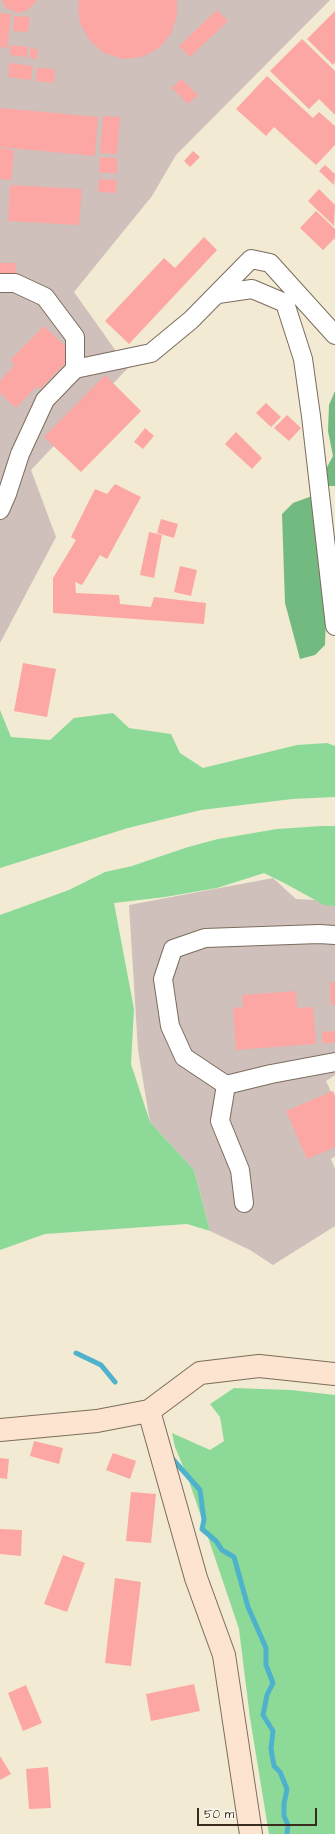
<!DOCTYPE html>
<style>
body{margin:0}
#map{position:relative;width:335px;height:1834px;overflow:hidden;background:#f2ead2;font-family:"Architects Daughter",sans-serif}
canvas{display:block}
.scale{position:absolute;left:197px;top:1808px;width:120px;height:18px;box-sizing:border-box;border:2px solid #3b2a1e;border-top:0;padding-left:5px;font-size:12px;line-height:14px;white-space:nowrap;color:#3b2a1e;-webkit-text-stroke:3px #fbf7ec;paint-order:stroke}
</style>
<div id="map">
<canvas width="335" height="1834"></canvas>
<div class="scale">50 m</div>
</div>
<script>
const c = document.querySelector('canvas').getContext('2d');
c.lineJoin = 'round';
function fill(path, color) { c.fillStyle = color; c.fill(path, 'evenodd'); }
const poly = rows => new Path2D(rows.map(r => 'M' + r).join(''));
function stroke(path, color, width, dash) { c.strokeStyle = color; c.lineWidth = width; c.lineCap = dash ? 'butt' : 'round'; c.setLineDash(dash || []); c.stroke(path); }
fill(poly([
 [0,0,330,0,176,155,152,196,74,292,128,368,31,470,56,537,0,643],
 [273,878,296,899,335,901,335,1075,326,1081,335,1100,335,1156,331,1159,335,1169,335,1226,273,1265,250,1250,210,1231,194,1170,150,1122,138,1050,129,905]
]), '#d0c0bb');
fill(poly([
 [0,710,11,737,50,740,74,718,113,713,129,728,171,734,180,753,203,768,297,745,327,743,335,746,335,797,292,799,201,810,128,828,0,868],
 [321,826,335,826,335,906,324,905,288,885,264,873,217,888,165,897,114,903,134,1009,131,1064,150,1122,194,1170,210,1231,187,1224,45,1234,0,1250,0,915,69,890,105,872,132,866,188,847,218,839,277,829],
 [234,1388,291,1390,335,1395,335,1834,269,1834,250,1718,239,1629,188,1478,175,1447,172,1433,210,1450,224,1441,220,1417,210,1404]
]), '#8dda98');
fill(poly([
 [335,391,335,486,328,486,326,469,333,456,328,431,329,405],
 [312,496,327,580,325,645,315,655,300,659,285,603,282,514,293,503]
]), '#72ba80');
stroke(poly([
 [76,1353,101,1365,115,1382],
 [170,1456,200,1490,204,1520,202,1529,216,1541,222,1550,234,1557,248,1607,266,1648,266,1665,273,1683,267,1695,263,1715,273,1731,271,1749,274,1766,280,1772,287,1789,284,1804,284,1816,288,1825,287,1834]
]), '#4eb2cd', 5);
fill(poly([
 [2,0,37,0,28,10,18,13,6,8],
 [79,0,177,0,177,16,171,34,159,48,142,57,123,59,104,53,89,40,80,23,78,8],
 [217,10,228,21,190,57,179,46],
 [335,11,335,62,333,65,307,39],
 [0,13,11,14,7,48,0,47],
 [14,16,30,17,28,32,13,31],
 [302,39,335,71,335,115,319,99,309,109,270,71],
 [10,45,28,47,27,57,10,55],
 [30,49,38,49,37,59,30,58],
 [9,63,33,66,31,80,8,77],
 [37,68,55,69,54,83,36,81],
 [267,76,313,118,319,112,335,126,335,145,316,165,274,127,266,136,236,109],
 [181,79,198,95,188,104,172,88],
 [0,108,98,117,95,156,0,147],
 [103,116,120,117,117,154,100,153],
 [0,148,14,150,11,180,0,179],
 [193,151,200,157,190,167,184,161],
 [100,157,117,158,117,174,99,172],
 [325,165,335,174,334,185,319,171],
 [99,179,117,180,116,193,98,192],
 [10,185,82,189,79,225,8,221],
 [319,189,335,205,334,226,308,201],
 [316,211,335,229,335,238,323,250,300,228],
 [204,237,217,250,129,344,105,321,164,258,175,268],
 [0,263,16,263,15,277,0,277],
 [44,326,74,354,40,389,37,386,16,408,0,393,0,381,15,365,10,360],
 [105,375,141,411,81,472,44,437],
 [266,403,281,417,271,427,256,413],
 [287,415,301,428,289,441,274,428],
 [145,428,154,436,143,449,134,442],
 [236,432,262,458,252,469,225,444],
 [115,484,141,497,107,559,100,555,82,585,75,582,76,593,119,595,120,604,151,607,154,597,206,603,204,624,53,613,53,578,76,540,71,537,95,489,107,494],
 [161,519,178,524,174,538,157,533],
 [149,532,162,535,154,578,140,575],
 [180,566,197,570,191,596,174,592],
 [23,663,56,669,47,717,14,711],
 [330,982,335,982,335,1005,331,1005],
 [296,991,297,1008,313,1007,316,1044,236,1050,233,1008,243,1007,242,995],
 [335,1031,335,1043,322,1043,322,1032],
 [333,1091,335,1096,335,1147,307,1159,286,1111],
 [34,1441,63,1448,59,1464,30,1456],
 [113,1453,136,1461,130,1479,106,1470],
 [0,1458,9,1459,7,1479,0,1478],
 [131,1492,156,1494,151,1543,126,1541],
 [0,1529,22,1530,21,1556,0,1554],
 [63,1555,85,1563,67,1612,44,1604],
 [115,1578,141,1582,131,1666,105,1663],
 [194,1684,200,1711,151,1721,146,1694],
 [26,1685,42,1723,23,1731,8,1693],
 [0,1756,11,1774,0,1780],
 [48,1767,51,1808,29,1809,26,1769]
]), '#fca7a3');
const street = poly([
 [0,283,15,283,45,297,75,337,75,369],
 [218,294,252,289,285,303,303,359,311,416,335,626],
 [0,510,7,494,20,454,45,400,75,369,151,353,191,320,251,259,270,263,335,335],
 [226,1085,184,1057,170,1026,163,979,173,949,205,938,319,934,335,935],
 [244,1203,240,1170,220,1121,226,1085,271,1074,335,1062]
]);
const secondary = poly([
 [149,1411,196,1578,224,1655,251,1834],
 [0,1430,97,1421,149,1411,200,1373,259,1366,335,1374]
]);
stroke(street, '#7b6d5d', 20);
stroke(secondary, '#7b6d5d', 24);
stroke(street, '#fff', 18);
stroke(secondary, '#fde4d0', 22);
</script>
